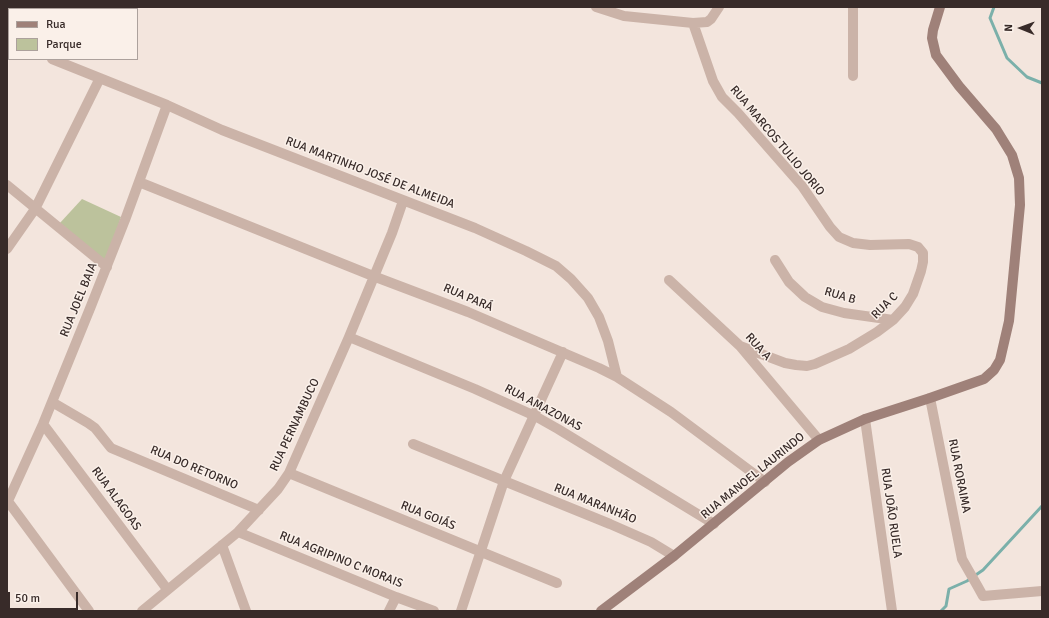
<!DOCTYPE html>
<meta charset="utf-8">
<style>
body{margin:0}
#map{position:relative;width:1049px;height:618px;overflow:hidden;background:#f3e5dd;font-family:Signika,sans-serif}
canvas{display:block}
.frame{position:absolute;inset:0;border:8px solid #382b29;pointer-events:none}
.legend{position:absolute;left:8px;top:8px;width:130px;height:52px;box-sizing:border-box;background:#faf0e9;border:1px solid #aca19c;margin:0;padding:5px 7px;list-style:none;font-size:12px;color:#382b29}
.legend li{display:flex;align-items:center;gap:8px;height:20px}
.legend b{width:20px;border:1px solid #aca19c}
.north{position:absolute;left:1001px;top:8px;width:40px;height:40px;-webkit-text-stroke:3px #faf0e9;paint-order:stroke;rotate:271deg;font-size:11px;font-weight:700;line-height:16px;text-align:center;color:#382b29}
.north::after{content:'';display:block;margin:auto;width:14px;height:18px;background:#382b29;clip-path:polygon(50% 0,100% 100%,50% 72%,0 100%)}
.scale{position:absolute;left:8px;top:592px;width:70px;height:18px;box-sizing:border-box;border:2px solid #382b29;border-top:0;padding-left:5px;font-size:12px;line-height:14px;white-space:nowrap;color:#382b29;-webkit-text-stroke:3px #faf0e9;paint-order:stroke}
</style>
<div id="map">
<canvas width="1049" height="618"></canvas>
<div class="frame"></div>
<ul class="legend">
<li><b style="height:5px;background:#9f8179"></b>Rua</li>
<li><b style="height:11px;background:#bcc29c"></b>Parque</li>
</ul>
<div class="north">N</div>
<div class="scale">50 m</div>
</div>
<script>
const c = document.querySelector('canvas').getContext('2d');
c.lineJoin = 'round';
function fill(path, color) { c.fillStyle = color; c.fill(path, 'evenodd'); }
const poly = rows => new Path2D(rows.map(r => 'M' + r).join(''));
function stroke(path, color, width, dash) { c.strokeStyle = color; c.lineWidth = width; c.lineCap = dash ? 'butt' : 'round'; c.setLineDash(dash || []); c.stroke(path); }
function label(font, color, halo, rows, align = 'center') {
  c.font = font + ' Signika,sans-serif'; c.lineWidth = 3; c.setLineDash([]); c.textBaseline = 'middle'; c.strokeStyle = halo; c.fillStyle = color; for (const [text, x, y, turn = 0] of rows) {
    c.save(); c.translate(x, y); c.rotate((+turn || 0) * Math.PI / 180); c.textAlign = isNaN(turn) ? turn : align; if (halo) c.strokeText(text, 0, 0); c.fillText(text, 0, 0); c.restore();
  }
}
fill(poly([
 [82,199,121,217,106,262,59,224]
]), '#bcc29c');
stroke(poly([
 [994,7,990,18,1007,58,1027,77,1042,83],
 [941,611,946,606,949,589,967,581,983,570,1042,506]
]), '#7bb0aa', 3);
stroke(poly([
 [596,7,624,16,693,23,707,22,711,19,719,7],
 [693,23,713,81,722,97,738,113,802,186,830,227,839,237,853,243,870,245,909,244,918,247,923,253,923,262,921,271,913,294,905,307,893,320,877,332,849,349,815,364,807,366,796,365,785,363,740,346],
 [7,42,9,43],
 [52,59,167,105,222,130,475,228,526,251,556,266,571,279,588,298,599,317,608,341,617,377],
 [853,76,853,7],
 [139,182,373,276,468,312,599,368,617,377,671,412,765,482],
 [7,185,107,267],
 [7,249,35,209,100,78],
 [775,260,789,282,805,297,822,307,844,313,893,320],
 [669,280,740,346,819,440],
 [349,337,475,389,535,416,558,429,714,524],
 [930,398,962,559,978,587,983,596,1042,591],
 [52,402,88,423,95,428,111,448,259,510],
 [865,419,892,611],
 [43,424,167,589],
 [413,444,610,524,651,542,674,556],
 [289,473,557,583],
 [7,500,89,611],
 [8,501,43,424,91,306,125,220,167,105],
 [238,532,396,597,434,611],
 [222,545,246,611],
 [142,611,238,532,278,489,289,473,349,337,392,233,403,201],
 [389,611,396,597],
 [461,611,504,481,563,352]
]), '#cbb3a8', 10);
stroke(poly([
 [601,611,674,556,788,462,819,440,865,419,930,398,984,379,994,370,1000,360,1009,321,1020,205,1019,178,1012,155,996,129,959,86,936,55,932,38,933,30,940,7]
]), '#9f8179', 10);
label('12px', '#382b29', '#faf0e9', [
 ["RUA MARCOS TULIO JORIO",777,141,50],
 ["RUA MARTINHO JOSÉ DE ALMEIDA",370,173,21],
 ["RUA B",840,296,16],
 ["RUA PARÁ",468,298,23],
 ["RUA JOEL BAIA",79,300,-68],
 ["RUA C",885,306,-45],
 ["RUA A",758,347,48],
 ["RUA AMAZONAS",543,408,28],
 ["RUA PERNAMBUCO",295,425,-65],
 ["RUA DO RETORNO",194,468,23],
 ["RUA MANOEL LAURINDO",753,476,-39],
 ["RUA RORAIMA",959,476,79],
 ["RUA ALAGOAS",116,499,54],
 ["RUA MARANHÃO",595,504,22],
 ["RUA JOÃO RUELA",891,513,82],
 ["RUA GOIÁS",428,516,22],
 ["RUA AGRIPINO C MORAIS",341,560,22]
]);
</script>
